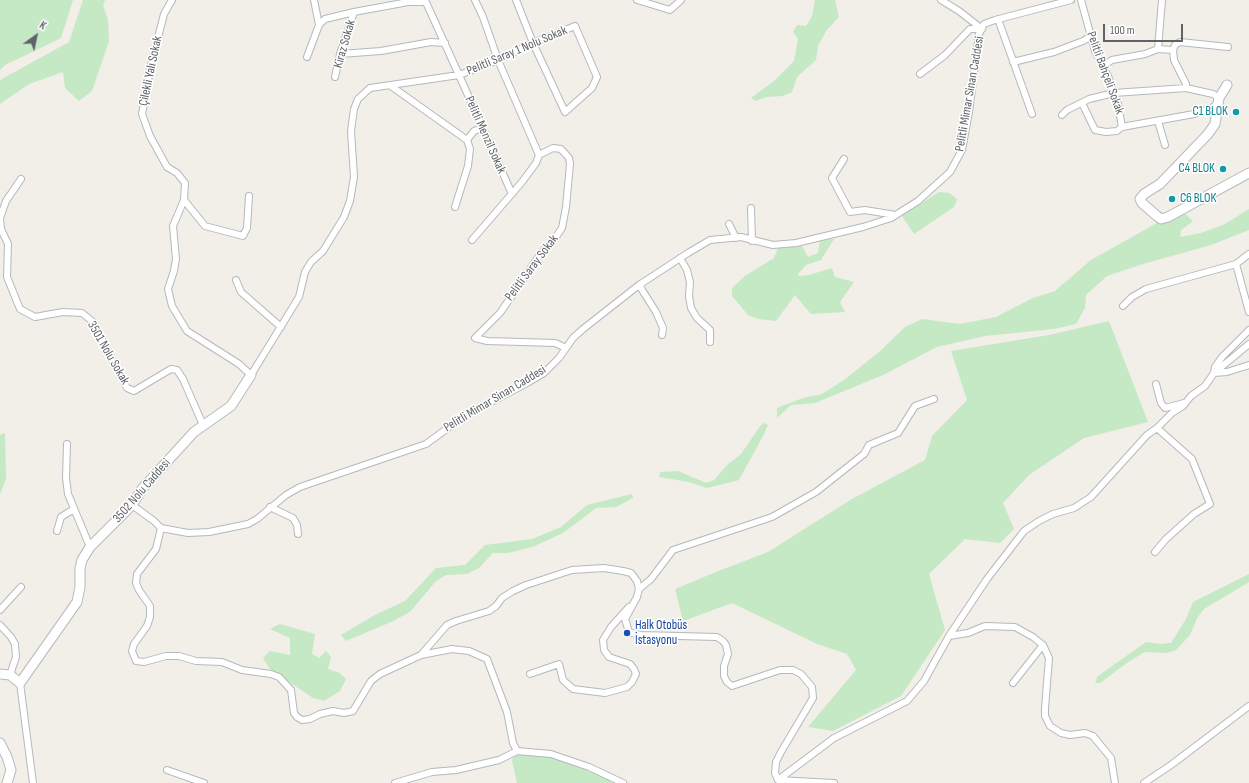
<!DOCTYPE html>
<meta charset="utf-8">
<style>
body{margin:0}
#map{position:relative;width:1249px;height:783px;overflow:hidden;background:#f1efe8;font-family:"Sofia Sans Condensed",sans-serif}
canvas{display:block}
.north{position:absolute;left:16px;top:16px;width:40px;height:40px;-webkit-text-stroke:3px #fff;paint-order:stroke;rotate:33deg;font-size:11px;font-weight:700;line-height:16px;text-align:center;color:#5f6368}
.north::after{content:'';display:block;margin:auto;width:14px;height:18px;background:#5f6368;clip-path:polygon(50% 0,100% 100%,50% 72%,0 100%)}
.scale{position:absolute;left:1103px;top:24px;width:80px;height:18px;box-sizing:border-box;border:2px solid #5f6368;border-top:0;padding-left:5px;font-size:12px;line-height:14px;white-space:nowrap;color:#5f6368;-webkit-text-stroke:3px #fff;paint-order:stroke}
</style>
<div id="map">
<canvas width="1249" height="783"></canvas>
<div class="north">K</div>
<div class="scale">100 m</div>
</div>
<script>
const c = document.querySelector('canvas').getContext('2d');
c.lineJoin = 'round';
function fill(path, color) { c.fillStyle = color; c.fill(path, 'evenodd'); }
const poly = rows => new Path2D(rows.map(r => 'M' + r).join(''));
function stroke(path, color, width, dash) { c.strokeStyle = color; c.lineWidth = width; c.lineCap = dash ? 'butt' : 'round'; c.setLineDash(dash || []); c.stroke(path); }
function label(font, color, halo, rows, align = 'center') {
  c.font = font + ' "Sofia Sans Condensed",sans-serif'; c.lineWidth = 3; c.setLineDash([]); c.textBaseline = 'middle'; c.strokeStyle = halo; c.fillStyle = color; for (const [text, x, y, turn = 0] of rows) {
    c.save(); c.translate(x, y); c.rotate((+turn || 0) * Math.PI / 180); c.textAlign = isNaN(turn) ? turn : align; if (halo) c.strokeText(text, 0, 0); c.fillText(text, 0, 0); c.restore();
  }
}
fill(poly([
 [0,0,73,0,61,38,5,65,0,70],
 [83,0,105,0,103,5,108,20,109,41,92,91,79,101,65,88,63,72,29,84,0,104,0,80,69,42],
 [815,0,835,0,839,17,826,31,818,46,816,60,797,77,792,92,783,96,766,97,756,101,751,98,775,80,794,61,798,39,793,32,797,25,806,26,812,16],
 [939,192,949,193,957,199,954,207,914,234,902,216],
 [1249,209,1249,230,1211,245,1143,264,1107,276,1086,295,1085,308,1076,324,1054,329,985,336,937,347,883,375,815,403,791,405,777,418,777,408,803,398,822,394,844,380,879,352,905,327,922,319,960,324,996,317,1033,298,1055,291,1091,260,1162,220,1184,213,1193,221,1181,230,1180,237,1201,233,1225,224],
 [834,239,821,260,806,265,798,274,799,276,809,275,832,268,835,277,854,282,840,302,845,312,811,314,795,295,776,321,758,319,748,315,732,296,732,288,745,276,774,258,778,248,802,246,808,257,818,253,820,240],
 [1109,321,1148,422,1084,438,1029,475,1003,503,1014,529,1000,543,965,539,929,574,945,630,901,696,833,731,808,727,856,670,847,654,817,644,732,603,683,621,675,589,721,570,768,552,852,499,925,460,932,436,967,400,951,351,1049,335],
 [765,423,768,425,763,436,739,480,707,488,689,482,659,477,660,472,678,471,706,483,714,480,727,465,741,454,761,425],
 [5,433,6,479,0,494,0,435],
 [632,494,633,498,616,507,596,508,563,533,532,547,508,553,493,553,479,568,467,574,446,575,436,581,410,612,391,622,346,641,341,635,375,615,405,601,436,568,465,565,485,545,532,539,561,527,587,505],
 [1249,574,1249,582,1204,609,1197,618,1190,635,1176,650,1167,653,1145,652,1128,662,1100,683,1095,683,1098,676,1146,642,1160,644,1171,643,1186,619,1193,602],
 [280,624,315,634,312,654,319,658,326,651,331,657,328,669,340,673,346,679,340,691,324,701,313,698,270,669,263,658,270,651,290,655,290,638,270,629],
 [514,755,550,756,611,780,611,783,517,783,512,761]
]), '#c5e8c5');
const street = poly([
 [172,0,164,14,151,65,142,114,150,136,167,167,177,173,185,183,184,200,173,226,176,259,174,271,168,289,172,306,187,331,239,364,251,375,299,297,305,272,311,262,323,251,344,217,350,201,354,177,351,131,354,109,358,99,370,88,459,75,425,0],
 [314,0,319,25],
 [475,0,483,17,498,60,539,155],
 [637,0,670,10,681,0],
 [941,0,959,11,982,29],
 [1081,0,1095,51,1108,76,1118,104,1122,127,1194,114,1212,108,1217,103,1219,98,1213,94,1186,88],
 [998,19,1032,114],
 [1158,49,1162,0],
 [340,54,381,51,431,42,445,43],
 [307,57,319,25,325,19,354,12],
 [1013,62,1054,52,1083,41,1091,36],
 [1103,66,1112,60,1145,54,1158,49,1173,50],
 [920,74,945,55,970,29,982,29],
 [335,77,340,54,354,12,408,2,425,2],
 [391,86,467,140],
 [1082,103,1095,130,1106,132,1117,131,1122,127],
 [1062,115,1067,110,1089,99,1114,93,1186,88,1186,84,1174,60,1173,50,1175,45,1180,42,1228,47],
 [1158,121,1165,145],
 [539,155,553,148,561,149,569,158,570,164,566,207,562,228,553,241,541,253,500,313,475,338,487,341,555,343,566,348],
 [844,159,832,178,850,212,865,210,895,215],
 [21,179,6,201,0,218,1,229,8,244,7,277,20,309,35,317,63,312,82,313,92,321,127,388,134,391,171,369,177,370,183,379,203,425],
 [512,194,459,75,498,60,533,43,575,26,597,77,592,88,565,112,533,43,516,0],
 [184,200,205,226,243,236,247,228,249,196],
 [455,207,468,166,470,149,467,140,474,131,482,128],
 [751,208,752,241],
 [729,224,736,238],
 [472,240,522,182,536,163,539,155],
 [680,258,687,270,690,282,689,296,691,308,697,318,710,330,710,342],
 [1236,264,1249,254],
 [236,280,241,292,281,327],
 [639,285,656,312,663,328,662,335],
 [1123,306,1132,297,1146,289,1236,264,1249,312],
 [1249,330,1222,357,1215,367,1214,373,1227,372,1249,365],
 [1156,384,1161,403,1165,408,1184,403],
 [67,444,66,478,68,494,90,547],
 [132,505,154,521,161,528],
 [270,507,293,518,297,525,298,534],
 [161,528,156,549,137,574,136,583,139,590,150,606,150,617,147,626,134,644,132,651,136,661,144,662,166,656,179,656,196,661,222,662,242,670,271,674,279,677,291,690,294,713,297,717,302,720,310,719,320,714,333,711,344,713,353,711,371,681,380,674,421,655,447,625,456,621,489,611,496,606,502,598,513,591,526,585,572,570,604,568,623,571,631,573,637,581,639,589,637,597,625,619,629,632,640,635,717,637,723,641,726,645,728,654,724,666,724,676,727,682,732,686,780,670,793,670,801,674,812,687,813,698,781,752,776,762,775,773,778,780,834,783],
 [161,528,188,533,209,532,248,524,257,519,286,495,300,487,426,444,463,417,527,383,544,373,559,358,573,338,583,329,639,285,688,253,710,240,741,237,773,245,796,243,863,227,891,218,918,201,950,172,962,150,969,112,979,34,984,24,995,20,1071,0],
 [57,531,61,517,74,509],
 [1155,552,1166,539,1194,514,1210,504,1192,459,1157,428],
 [639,589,651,579,673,550,772,517,816,492,864,454,869,445,898,433,915,406,934,399],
 [0,610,21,587],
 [0,625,11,637,15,644,16,657,10,675],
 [949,636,987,579,1024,531,1039,521,1053,514,1074,508,1091,497,1147,435,1157,428,1172,413,1183,406,1191,396,1205,386,1214,373,1249,344],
 [421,655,452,649,469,651,487,659,507,712,513,743,517,751,551,754,589,767,623,783],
 [530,674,559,664,563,680,573,689,605,693,627,687,632,682,636,674,634,669,630,664,609,657,604,650,603,640,611,627,629,607],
 [20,683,33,783],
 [1013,683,1043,645],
 [167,770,204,783],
 [778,780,834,738,907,701,924,681,949,636,968,633,985,626,1015,627,1033,637,1043,645,1049,658,1045,708,1045,716,1050,726,1061,733,1070,735,1085,733,1093,736,1111,758,1115,783],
 [395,783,432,772,456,770,499,760,517,751],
 [1144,783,1171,765,1249,706]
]);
const secondary = poly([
 [1227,85,1219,98,1215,124,1208,134,1160,184,1144,194,1140,199,1142,203,1157,216,1161,219,1168,217,1249,173],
 [0,674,10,675,20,683,77,602,80,587,80,568,82,560,90,547,132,505,142,489,194,432,231,406,251,375],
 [0,743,7,757,11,770,7,783]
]);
stroke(street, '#b5b8bc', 8);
stroke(secondary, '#b6babf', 11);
stroke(street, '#fff', 6);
stroke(secondary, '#fff', 9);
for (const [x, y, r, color] of [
 [1236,112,4,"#0f9aa8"],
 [1223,169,4,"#0f9aa8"],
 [1172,199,4,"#0f9aa8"],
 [627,633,4,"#1a4fb4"]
]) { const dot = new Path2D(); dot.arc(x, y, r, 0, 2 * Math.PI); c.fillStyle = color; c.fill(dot); stroke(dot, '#fff', 1.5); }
label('13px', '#5f6368', '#fff', [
 ["Kiraz Sokak",345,44,-74],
 ["Pelitli Saray 1 Nolu Sokak",517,51,-23],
 ["Çilekli Yalı Sokak",151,71,-78],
 ["Pelitli Bahçeli Sokak",1105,73,70],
 ["Pelitli Mimar Sinan Caddesi",970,94,-80],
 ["Pelitli Menzil Sokak",485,135,66],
 ["Pelitli Saray Sokak",532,268,-53],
 ["3501 Nolu Sokak",108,353,60],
 ["Pelitli Mimar Sinan Caddesi",495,399,-31],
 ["3502 Nolu Caddesi",142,491,-49]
]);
label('13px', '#0d838f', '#fff', [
 ["C1 BLOK",1228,112],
 ["C4 BLOK",1215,169],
 ["C6 BLOK",1180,199,"left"]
], 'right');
label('13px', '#164399', '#fff', [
 ["Halk Otobüs",635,626],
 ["İstasyonu",635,641]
], 'left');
</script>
